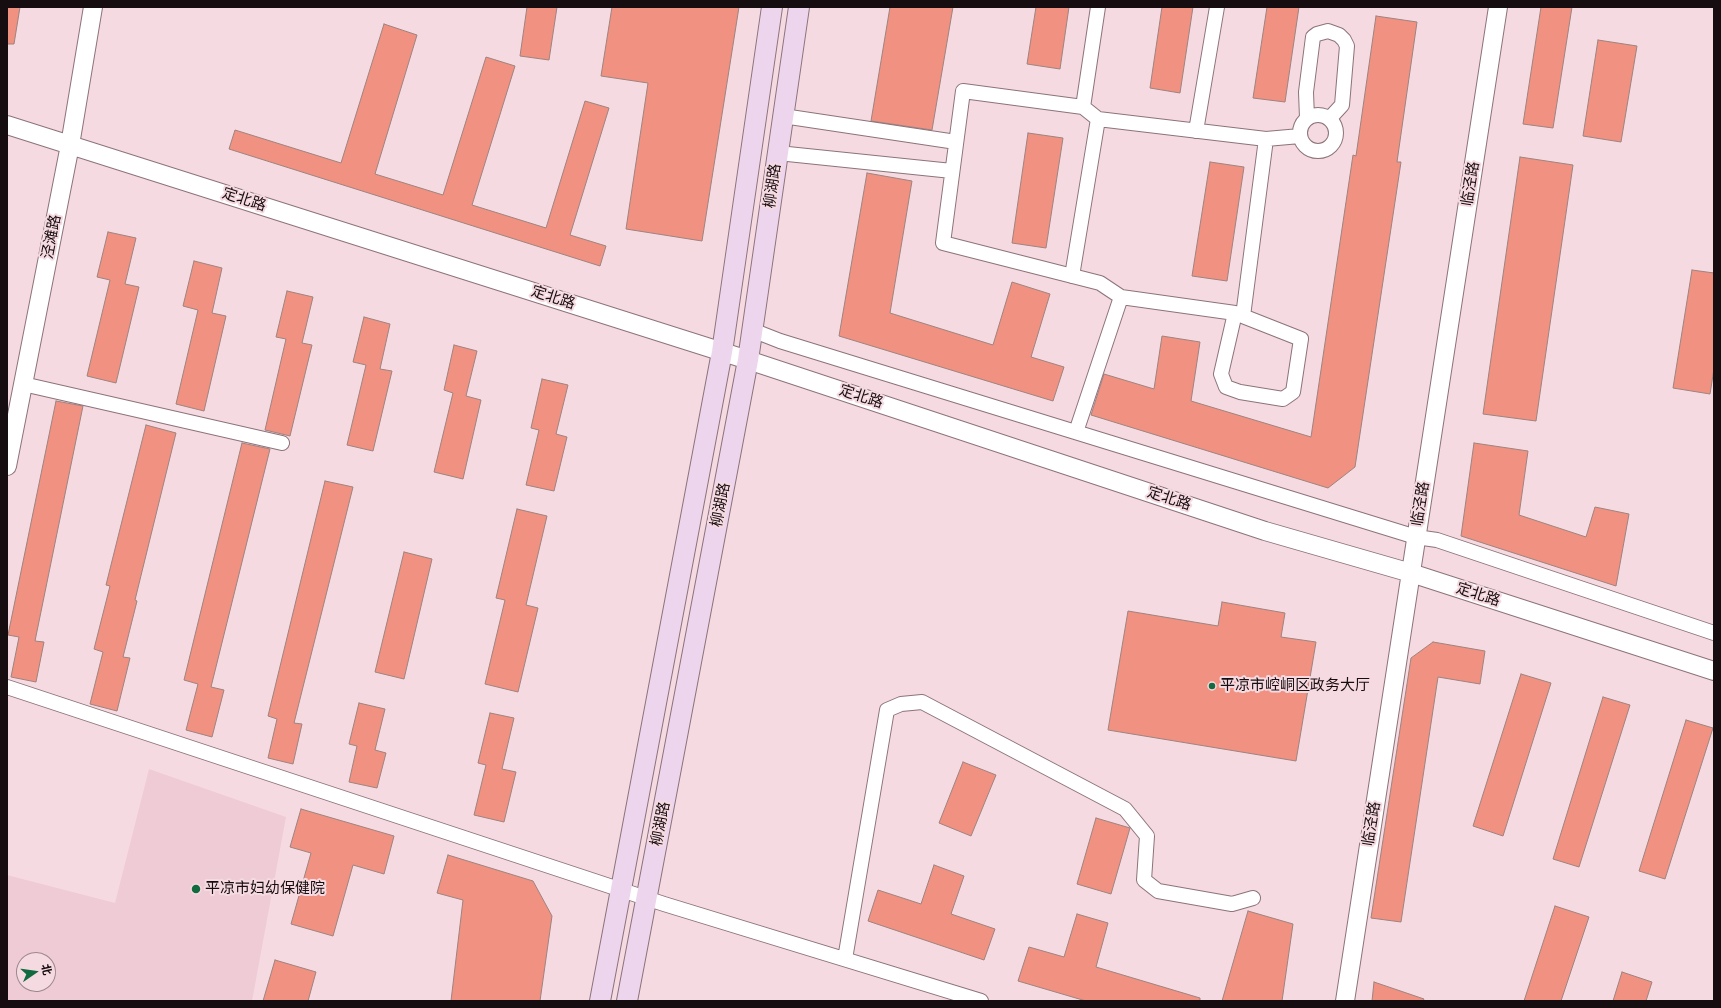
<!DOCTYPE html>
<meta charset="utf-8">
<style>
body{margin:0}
#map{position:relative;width:1721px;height:1008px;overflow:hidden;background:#f6dae1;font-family:"Space Grotesk","Noto Sans SC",sans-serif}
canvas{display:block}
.frame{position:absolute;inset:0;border:8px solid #160d10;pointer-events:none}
.north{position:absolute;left:16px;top:952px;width:40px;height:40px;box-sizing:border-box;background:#f6dae1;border:1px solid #9c888d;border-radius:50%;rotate:77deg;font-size:11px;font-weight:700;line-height:16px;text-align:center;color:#160d10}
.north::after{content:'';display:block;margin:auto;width:14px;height:18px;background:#126b3e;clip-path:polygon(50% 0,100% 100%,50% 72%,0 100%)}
</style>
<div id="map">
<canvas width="1721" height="1008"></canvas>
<div class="frame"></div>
<div class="north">北</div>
</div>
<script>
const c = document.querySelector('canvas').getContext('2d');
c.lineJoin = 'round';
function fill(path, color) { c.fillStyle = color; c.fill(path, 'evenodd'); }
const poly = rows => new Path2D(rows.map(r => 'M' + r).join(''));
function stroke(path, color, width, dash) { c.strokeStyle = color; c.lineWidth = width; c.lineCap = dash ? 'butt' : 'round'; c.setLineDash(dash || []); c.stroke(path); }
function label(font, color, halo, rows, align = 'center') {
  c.font = font + ' "Space Grotesk","Noto Sans SC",sans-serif'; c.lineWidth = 4; c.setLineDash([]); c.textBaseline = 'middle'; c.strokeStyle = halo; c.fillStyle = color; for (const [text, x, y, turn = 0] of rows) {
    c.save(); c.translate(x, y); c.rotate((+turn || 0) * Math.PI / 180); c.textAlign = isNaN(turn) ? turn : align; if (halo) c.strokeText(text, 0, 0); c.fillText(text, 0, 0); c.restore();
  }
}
fill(poly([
 [149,769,286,817,252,1001,7,1001,7,875,115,903],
 [24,960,48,960,48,984,24,984]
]), '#efcbd5');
const building = poly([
 [7,7,20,7,14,44,7,44,7,7],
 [527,7,557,7,549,60,520,56,527,7],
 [612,7,739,7,702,241,626,229,648,83,601,76,612,7],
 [890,7,953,7,932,130,871,121,890,7],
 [1036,7,1069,7,1060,69,1027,64,1036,7],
 [1162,7,1193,7,1180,93,1150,88,1162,7],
 [1267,7,1299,7,1285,102,1253,98,1267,7],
 [1541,7,1572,7,1553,128,1523,124,1541,7],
 [1376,16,1417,22,1397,162,1401,162,1355,467,1328,488,1091,415,1104,374,1154,389,1162,336,1200,342,1191,401,1311,437,1353,155,1356,156,1376,16],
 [384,24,417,35,375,174,443,195,486,57,515,66,472,205,546,228,585,101,609,108,570,235,606,246,600,266,229,149,235,130,341,163,384,24],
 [1598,40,1637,46,1621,142,1583,136,1598,40],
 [1028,133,1063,138,1046,248,1012,243,1028,133],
 [1520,157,1573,165,1536,421,1483,414,1520,157],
 [1210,162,1244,167,1227,281,1192,276,1210,162],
 [867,173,912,181,890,313,993,345,1012,282,1050,294,1031,357,1064,367,1053,401,839,336,867,173],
 [108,232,136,238,125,284,139,287,116,383,87,376,110,280,97,277,108,232],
 [194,261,222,268,212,313,226,316,204,411,176,404,198,310,183,306,194,261],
 [1692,270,1714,273,1714,369,1710,394,1673,388,1692,270],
 [287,291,313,297,302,343,312,345,290,436,265,430,286,339,276,337,287,291],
 [364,317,390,324,380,369,392,371,373,451,347,445,366,365,353,362,364,317],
 [454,345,477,351,466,396,481,400,463,479,434,472,453,393,444,390,454,345],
 [542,379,568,385,556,434,567,437,554,491,526,485,539,430,531,428,542,379],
 [56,401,83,406,35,641,44,642,36,682,11,677,19,637,8,635,56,401],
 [146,425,176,433,135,600,137,601,123,657,130,658,117,711,90,704,103,652,94,649,110,586,106,585,146,425],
 [242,443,270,449,211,687,224,690,212,737,186,730,198,684,184,680,242,443],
 [1474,443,1528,451,1519,515,1586,537,1595,507,1629,514,1616,586,1461,536,1474,443],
 [325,481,353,487,294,723,302,724,293,764,268,758,277,719,268,716,325,481],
 [517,509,547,516,526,605,538,608,518,692,485,684,505,600,496,598,517,509],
 [404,552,432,559,404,679,375,672,404,552],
 [1222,602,1285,613,1281,637,1316,642,1296,761,1108,730,1128,611,1218,626,1222,602],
 [1433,642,1485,651,1480,684,1438,677,1401,922,1371,918,1411,658,1433,642],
 [1521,674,1551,683,1503,836,1473,826,1521,674],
 [1603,697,1630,705,1579,867,1553,859,1603,697],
 [359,703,385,709,375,750,386,753,377,788,349,782,357,746,349,744,359,703],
 [490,713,514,718,502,769,516,772,504,822,474,815,486,765,478,763,490,713],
 [1686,720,1713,728,1665,879,1639,871,1686,720],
 [963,762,996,775,971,836,939,823,963,762],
 [301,809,394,836,384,874,353,865,333,936,291,924,311,853,290,847,301,809],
 [1096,818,1130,828,1111,894,1077,884,1096,818],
 [448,855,533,881,552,916,540,1001,451,1001,463,900,437,893,448,855],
 [934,865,964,876,951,914,995,929,984,960,868,921,878,890,921,904,934,865],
 [1555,906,1589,917,1561,1001,1524,1001,1555,906],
 [1248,911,1293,924,1282,1001,1222,1001,1248,911],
 [1077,914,1108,923,1096,967,1200,998,1200,1001,1086,1001,1018,981,1029,947,1064,957,1077,914],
 [275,960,316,972,308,1001,263,1001,275,960],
 [1622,972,1652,982,1646,1001,1613,1001,1622,972],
 [1374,982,1424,999,1423,1001,1372,1001,1374,982]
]);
fill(building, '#f09181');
stroke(building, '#9d837f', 1);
const minor = poly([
 [1083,107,1098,7],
 '1300 133a18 18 0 1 1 36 0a18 18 0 1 1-36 0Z',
 [783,116,956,142],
 [1307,118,1306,92,1313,37,1317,34,1328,31,1339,35,1344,40,1347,46,1342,105,1330,118],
 [1196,131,1217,7],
 [778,153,952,171],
 [1072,276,1098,119],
 [1121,297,1235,313,1301,339,1293,392,1283,399,1240,392,1226,387,1221,374,1235,313],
 [1243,316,1266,139],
 [752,330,780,341,1416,537,1437,540,1714,633],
 [23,384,282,443],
 [1076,432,1121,297,1100,283,943,243,963,91,1083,107,1098,119,1266,139,1300,136],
 [7,687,664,904,981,1001],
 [845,959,887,710,901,704,922,702,1125,809,1147,836,1144,880,1158,891,1232,904,1253,898]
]);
const tertiary = poly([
 [7,125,748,360,1265,531,1411,573,1714,671],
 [7,466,70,145,93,7],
 [1345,1001,1498,7]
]);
const secondary = poly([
 [600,1001,722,352,772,7],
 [627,1001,748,360,799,7]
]);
stroke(minor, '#8c737a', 16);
stroke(tertiary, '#8c737a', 20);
stroke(secondary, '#8c737a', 22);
stroke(minor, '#fff', 14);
stroke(tertiary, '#fff', 18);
stroke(secondary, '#edd5ed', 20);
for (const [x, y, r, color] of [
 [1212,686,4,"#126b3e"],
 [196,889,5,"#126b3e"]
]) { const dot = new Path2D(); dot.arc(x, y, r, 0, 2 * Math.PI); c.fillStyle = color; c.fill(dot); stroke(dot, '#f6dae1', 1.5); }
label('15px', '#160d10', '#f6dae1', [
 ["临泾路",1471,184,-81],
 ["柳湖路",773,186,-82],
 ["定北路",244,200,18],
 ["泾滩路",52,237,-79],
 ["定北路",553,298,18],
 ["定北路",861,397,18],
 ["定北路",1169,499,18],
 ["临泾路",1421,504,-81],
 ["柳湖路",721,505,-79],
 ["定北路",1478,595,18],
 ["柳湖路",661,824,-79],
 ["临泾路",1372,824,-81]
]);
label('15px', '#160d10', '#f6dae1', [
 ["平凉市崆峒区政务大厅",1220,686],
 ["平凉市妇幼保健院",205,889]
], 'left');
</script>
